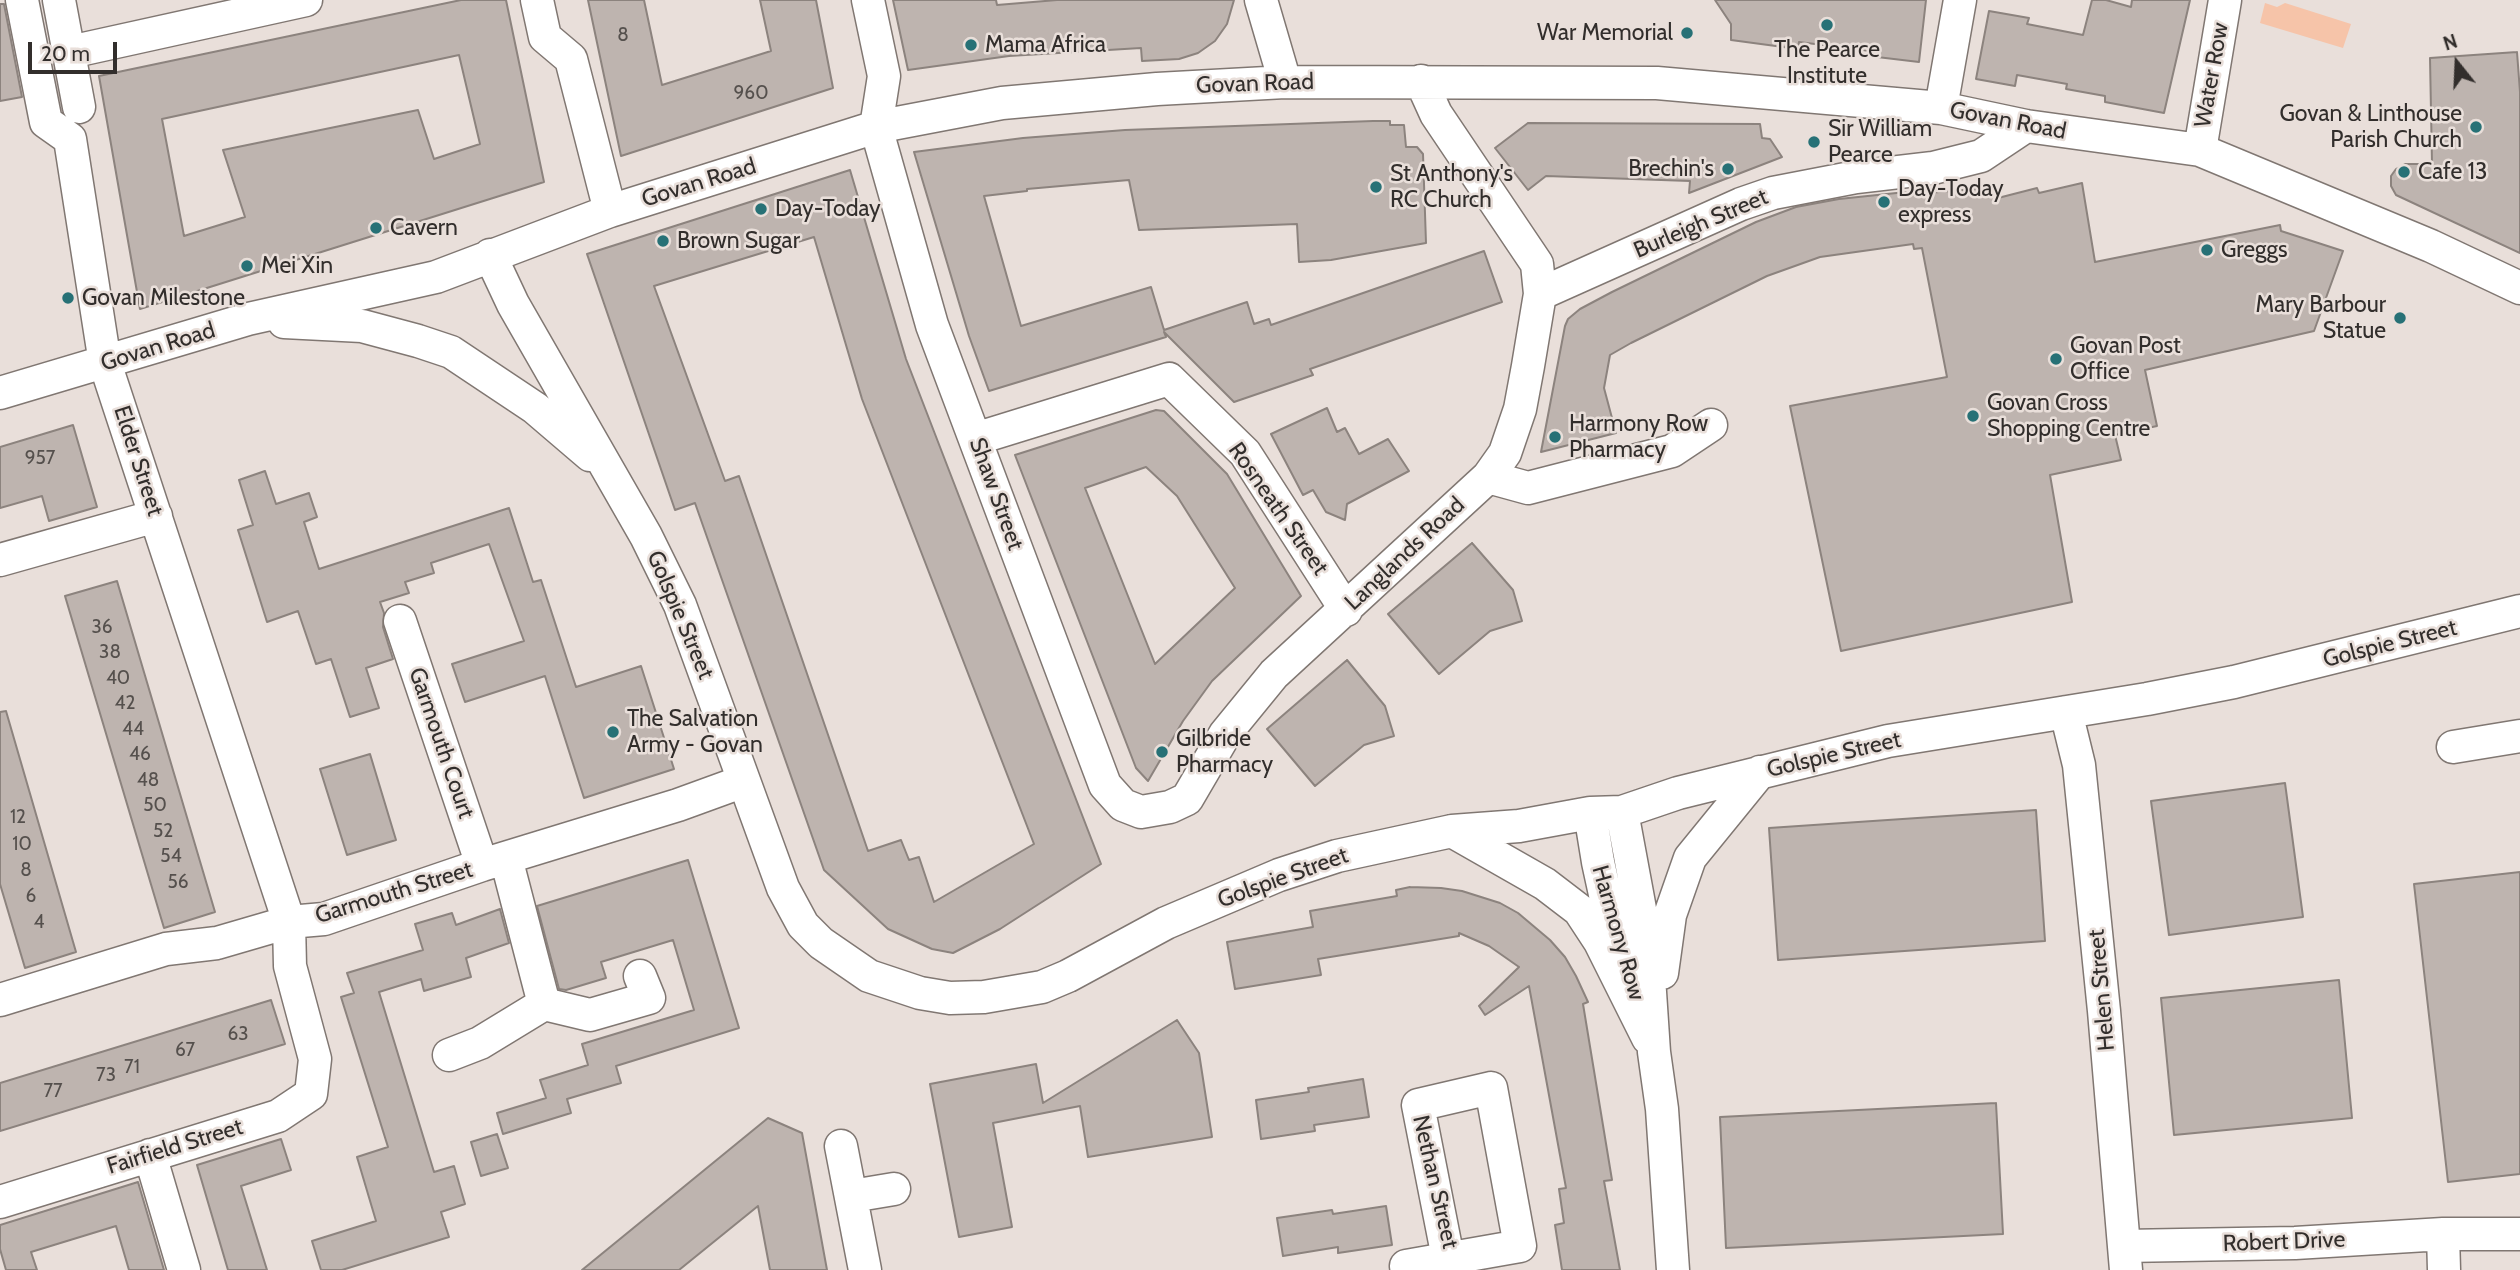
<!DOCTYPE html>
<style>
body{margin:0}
#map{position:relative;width:2520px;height:1270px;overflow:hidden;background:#e9dfda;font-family:Cabin,sans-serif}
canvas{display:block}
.north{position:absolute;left:2422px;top:28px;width:70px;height:70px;-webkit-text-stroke:5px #e9dfda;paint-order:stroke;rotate:342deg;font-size:19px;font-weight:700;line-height:28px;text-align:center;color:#322e2c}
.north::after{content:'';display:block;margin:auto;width:24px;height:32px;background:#322e2c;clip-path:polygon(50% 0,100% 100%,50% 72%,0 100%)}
.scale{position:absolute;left:28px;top:42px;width:89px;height:32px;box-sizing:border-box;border:4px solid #322e2c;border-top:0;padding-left:9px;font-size:21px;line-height:24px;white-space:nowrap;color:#322e2c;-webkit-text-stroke:5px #e9dfda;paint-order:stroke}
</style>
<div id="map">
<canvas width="2520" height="1270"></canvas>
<div class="north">N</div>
<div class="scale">20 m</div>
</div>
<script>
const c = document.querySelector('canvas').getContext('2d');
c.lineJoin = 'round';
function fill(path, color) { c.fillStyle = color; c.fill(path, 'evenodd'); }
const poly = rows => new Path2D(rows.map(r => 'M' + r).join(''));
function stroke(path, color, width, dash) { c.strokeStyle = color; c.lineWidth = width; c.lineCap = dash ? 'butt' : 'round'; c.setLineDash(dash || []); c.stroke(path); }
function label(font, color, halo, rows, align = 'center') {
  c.font = font + ' Cabin,sans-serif'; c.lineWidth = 5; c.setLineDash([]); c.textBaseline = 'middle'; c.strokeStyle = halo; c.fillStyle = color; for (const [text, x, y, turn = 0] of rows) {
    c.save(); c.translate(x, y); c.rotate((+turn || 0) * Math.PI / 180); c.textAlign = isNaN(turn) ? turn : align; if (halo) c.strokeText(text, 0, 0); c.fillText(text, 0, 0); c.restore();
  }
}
fill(poly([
 [2265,3,2277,7,2285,3,2351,24,2343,48,2260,23]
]), '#f6c4a9');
const building = poly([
 [461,0,506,0,544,182,140,309,99,76,461,0],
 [459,55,480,144,434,159,418,110,223,150,245,217,184,236,162,119,459,55],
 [588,0,644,0,662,85,771,51,760,0,816,0,833,88,621,156,588,0],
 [893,0,996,0,997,5,1057,0,1234,0,1227,24,1215,41,1198,53,1179,59,1142,61,1141,48,1009,56,908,70,893,0],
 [1715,0,1926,0,1919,62,1877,57,1878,52,1799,42,1798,49,1731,40,1731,24,1715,0],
 [2092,0,2106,0,2131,7,2132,0,2190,0,2164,113,2105,102,2105,96,2066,89,2067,84,2017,75,2015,86,1976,79,1989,11,2029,18,2027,24,2083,35,2092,0],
 [0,4,4,4,22,97,0,101,0,4],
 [2517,52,2520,92,2520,253,2396,195,2391,186,2391,176,2396,169,2405,164,2432,164,2430,58,2517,52],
 [1373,121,1390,121,1390,125,1404,125,1406,147,1417,147,1423,154,1426,243,1331,260,1299,262,1297,224,1139,230,1129,180,1027,189,1027,191,984,196,1021,326,1151,287,1164,330,1247,302,1254,324,1269,319,1271,325,1484,251,1502,302,1310,369,1313,375,1234,402,1164,332,1166,337,989,391,969,336,914,152,1023,138,1125,130,1373,121],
 [1528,123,1760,124,1762,138,1770,139,1782,157,1689,193,1690,181,1546,176,1528,190,1495,148,1528,123],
 [850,170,906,359,1101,864,1000,929,953,953,932,949,888,929,824,870,695,503,675,510,587,254,850,170],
 [814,237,862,399,1034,844,934,902,919,857,909,860,901,840,868,851,739,476,725,481,654,286,814,237],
 [2082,183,2095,262,2280,225,2281,231,2343,251,2314,331,2145,370,2157,426,2115,435,2121,460,2050,475,2072,602,1841,651,1790,406,1947,377,1922,248,1914,249,1913,244,1820,257,1767,276,1631,343,1610,355,1604,388,1616,433,1541,452,1565,326,1568,319,1580,309,1612,292,1756,222,1796,207,1839,199,1906,192,1906,195,1984,188,1998,198,2037,188,2039,193,2082,183],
 [1327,408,1337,432,1345,428,1359,454,1388,439,1409,471,1347,504,1345,520,1326,512,1313,490,1303,495,1271,434,1327,408],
 [1156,410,1164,411,1227,474,1301,596,1212,681,1183,721,1148,781,1136,768,1015,455,1156,410],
 [1146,467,1177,496,1235,588,1155,664,1085,488,1146,467],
 [73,425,97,507,49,521,42,496,0,508,0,447,73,425],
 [265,471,276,504,309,493,317,517,304,522,319,569,509,508,533,582,541,580,576,687,641,666,674,769,584,798,545,676,465,702,452,664,524,641,489,544,431,563,434,573,405,582,409,593,380,602,384,613,383,627,393,659,366,668,379,708,350,717,331,659,316,664,298,611,267,622,238,530,253,525,239,480,265,471],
 [1472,543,1513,590,1522,621,1490,631,1439,674,1388,614,1472,543],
 [117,581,215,912,164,928,65,596,117,581],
 [1347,660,1385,706,1394,736,1364,745,1315,786,1267,729,1347,660],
 [6,711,76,952,25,968,0,884,0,712,6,711],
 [370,754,396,840,347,855,320,769,370,754],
 [2285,783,2303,917,2169,935,2151,801,2285,783],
 [2036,810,2045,941,1778,960,1769,828,2036,810],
 [688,860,739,1028,616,1066,621,1083,567,1099,571,1113,503,1134,497,1113,546,1098,540,1080,588,1065,582,1044,694,1010,673,940,601,962,606,978,566,990,559,989,537,906,688,860],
 [2520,872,2520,1174,2448,1182,2414,884,2520,872],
 [1410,887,1441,888,1462,891,1500,903,1518,913,1550,940,1565,957,1576,976,1588,1002,1583,1004,1612,1180,1604,1181,1620,1270,1562,1270,1555,1225,1564,1223,1559,1189,1566,1188,1529,986,1485,1015,1479,1006,1519,967,1489,946,1459,933,1459,936,1318,959,1321,975,1235,989,1227,942,1313,927,1310,911,1397,896,1396,890,1410,887],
 [500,909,509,943,466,958,471,977,424,991,421,979,379,992,434,1172,454,1166,465,1204,441,1212,449,1237,342,1270,321,1270,312,1241,376,1221,357,1157,388,1147,341,997,354,993,347,973,423,950,415,924,452,913,456,925,500,909],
 [2339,980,2352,1118,2174,1135,2161,998,2339,980],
 [271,1000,285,1044,0,1131,0,1083,271,1000],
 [1177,1020,1199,1053,1212,1137,1088,1157,1080,1106,993,1123,1012,1227,959,1237,930,1084,1036,1064,1043,1103,1177,1020],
 [1363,1079,1369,1117,1314,1125,1315,1131,1261,1139,1256,1100,1309,1092,1308,1088,1363,1079],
 [1996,1103,2003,1234,1726,1248,1720,1117,1996,1103],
 [768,1118,802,1133,827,1270,770,1270,758,1206,679,1270,582,1270,768,1118],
 [497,1134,508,1168,481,1176,471,1142,497,1134],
 [281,1139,291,1170,241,1186,267,1270,228,1270,197,1165,281,1139],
 [138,1182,164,1270,129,1270,116,1226,31,1252,37,1270,6,1270,0,1249,0,1225,138,1182],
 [1386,1206,1392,1245,1338,1253,1338,1247,1283,1256,1277,1218,1332,1210,1333,1214,1386,1206]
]);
fill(building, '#beb4af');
stroke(building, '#8c837e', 2);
const minor = poly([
 [59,0,79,107],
 [537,0,545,37,571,59,610,211],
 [868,0,884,76,876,127,932,325,1105,785,1123,805,1141,812,1170,807,1187,799,1225,734,1274,674,1488,477,1505,453,1520,409,1528,366,1540,294,1537,264,1436,114,1421,81],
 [1261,0,1285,82],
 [70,52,306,0],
 [1941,108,1960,0],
 [2200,150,2225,0],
 [490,255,513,304,646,536,680,605,783,888,803,925,821,943,869,976,920,993,950,998,984,997,1042,987,1068,976,1166,923,1279,875,1337,856,1452,831,1519,826,1590,813,1622,812,1678,793,1888,741,2147,699,2234,682,2520,611],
 [1540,294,1741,204,1773,193,1856,177,1933,168,1981,156,2026,126],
 [284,322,362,326,418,341,451,352,535,408,590,455],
 [0,393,248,319,436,277,610,211,876,127,1002,103,1157,89,1285,82,1657,83,1941,108,2026,126,2200,150,2431,246,2520,288],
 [975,439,1169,379,1245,453,1346,610],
 [1488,477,1528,488,1672,451,1711,425],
 [0,560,156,516],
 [400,621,482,865],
 [2066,712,2079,765,2104,1011,2126,1270],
 [2453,747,2520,736],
 [1622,812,1647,947,1654,1052,1662,1109,1673,1270],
 [1590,813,1598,862,1613,931,1621,955],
 [1452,831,1545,884,1579,910,1600,942,1648,1038],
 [506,858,544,1004],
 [1662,973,1670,915,1690,858,1760,772],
 [0,1000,166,949,217,943,289,922,324,919,482,865,678,805,744,781],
 [449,1055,480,1043,544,1004,590,1015,649,998,640,976],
 [841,1146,865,1270],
 [150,1155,184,1270],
 [852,1196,894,1189],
 [0,1202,278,1116,311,1094,315,1059,290,966,289,922,105,363,70,139,46,122,22,0],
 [2443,1234,2444,1270],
 [2124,1246,2295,1243,2443,1234,2520,1234],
 [1406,1266,1520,1246,1491,1088,1418,1105,1448,1258]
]);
stroke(minor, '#807772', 35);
stroke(minor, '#fff', 32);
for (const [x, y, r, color] of [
 [1827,25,7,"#277176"],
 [1687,33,7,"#277176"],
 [971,45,7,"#277176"],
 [2476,127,7,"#277176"],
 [1814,142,7,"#277176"],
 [1728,169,7,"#277176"],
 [2404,172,7,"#277176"],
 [1376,187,7,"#277176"],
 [1884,202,7,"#277176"],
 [761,209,7,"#277176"],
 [376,228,7,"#277176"],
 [663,241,7,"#277176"],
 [2207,250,7,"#277176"],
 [247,266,7,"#277176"],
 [68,298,7,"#277176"],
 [2400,318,7,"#277176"],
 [2056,359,7,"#277176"],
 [1973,416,7,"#277176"],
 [1555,437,7,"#277176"],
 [613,732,7,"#277176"],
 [1162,752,7,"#277176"]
]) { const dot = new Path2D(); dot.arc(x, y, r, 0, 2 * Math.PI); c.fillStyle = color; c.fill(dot); stroke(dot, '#e9dfda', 2.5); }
label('19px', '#55504d', null, [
 ["8",623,35],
 ["960",751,93],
 ["957",40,458],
 ["36",102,627],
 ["38",110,652],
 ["40",118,678],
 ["42",125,703],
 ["44",133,729],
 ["46",140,754],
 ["48",148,780],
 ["50",155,805],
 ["12",18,817],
 ["52",163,831],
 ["10",22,844],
 ["54",171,856],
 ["8",26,870],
 ["56",178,882],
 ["6",31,896],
 ["4",39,922],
 ["63",238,1034],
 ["67",185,1050],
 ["71",132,1067],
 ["73",106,1075],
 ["77",53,1091]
]);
label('23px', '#322e2c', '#e9dfda', [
 ["War Memorial",1673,33,"right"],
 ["Mama Africa",985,45],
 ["The Pearce",1827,50,"center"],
 ["Institute",1827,76,"center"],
 ["Govan & Linthouse",2462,114,"right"],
 ["Parish Church",2462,140,"right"],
 ["Sir William",1828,129],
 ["Pearce",1828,155],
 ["Brechin's",1714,169,"right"],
 ["Cafe 13",2418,172],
 ["St Anthony's",1390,174],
 ["RC Church",1390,200],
 ["Day-Today",1898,189],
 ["express",1898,215],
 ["Day-Today",775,209],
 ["Cavern",390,228],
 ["Brown Sugar",677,241],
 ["Greggs",2221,250],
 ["Mei Xin",261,266],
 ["Govan Milestone",82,298],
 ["Mary Barbour",2386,305,"right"],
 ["Statue",2386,331,"right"],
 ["Govan Post",2070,346],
 ["Office",2070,372],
 ["Govan Cross",1987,403],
 ["Shopping Centre",1987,429],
 ["Harmony Row",1569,424],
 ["Pharmacy",1569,450],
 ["The Salvation",627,719],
 ["Army - Govan",627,745],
 ["Gilbride",1176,739],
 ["Pharmacy",1176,765]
], 'left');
label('23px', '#322e2c', '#e9dfda', [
 ["Water Row",2212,75,-80],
 ["Govan Road",1255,84,-2],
 ["Govan Road",2008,121,11],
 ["Govan Road",699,183,-17],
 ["Burleigh Street",1701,224,-23],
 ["Govan Road",158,347,-17],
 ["Elder Street",138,461,72],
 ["Shaw Street",996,494,70],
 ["Rosneath Street",1278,509,55],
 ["Langlands Road",1405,554,-43],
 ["Golspie Street",680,615,67],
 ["Golspie Street",2390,644,-14],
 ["Garmouth Court",441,743,71],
 ["Golspie Street",1834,755,-13],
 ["Golspie Street",1283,878,-20],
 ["Garmouth Street",394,893,-17],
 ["Harmony Row",1618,933,74],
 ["Helen Street",2102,990,-95],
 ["Fairfield Street",175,1147,-17],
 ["Nethan Street",1435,1182,77],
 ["Robert Drive",2284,1242,-2]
]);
</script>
